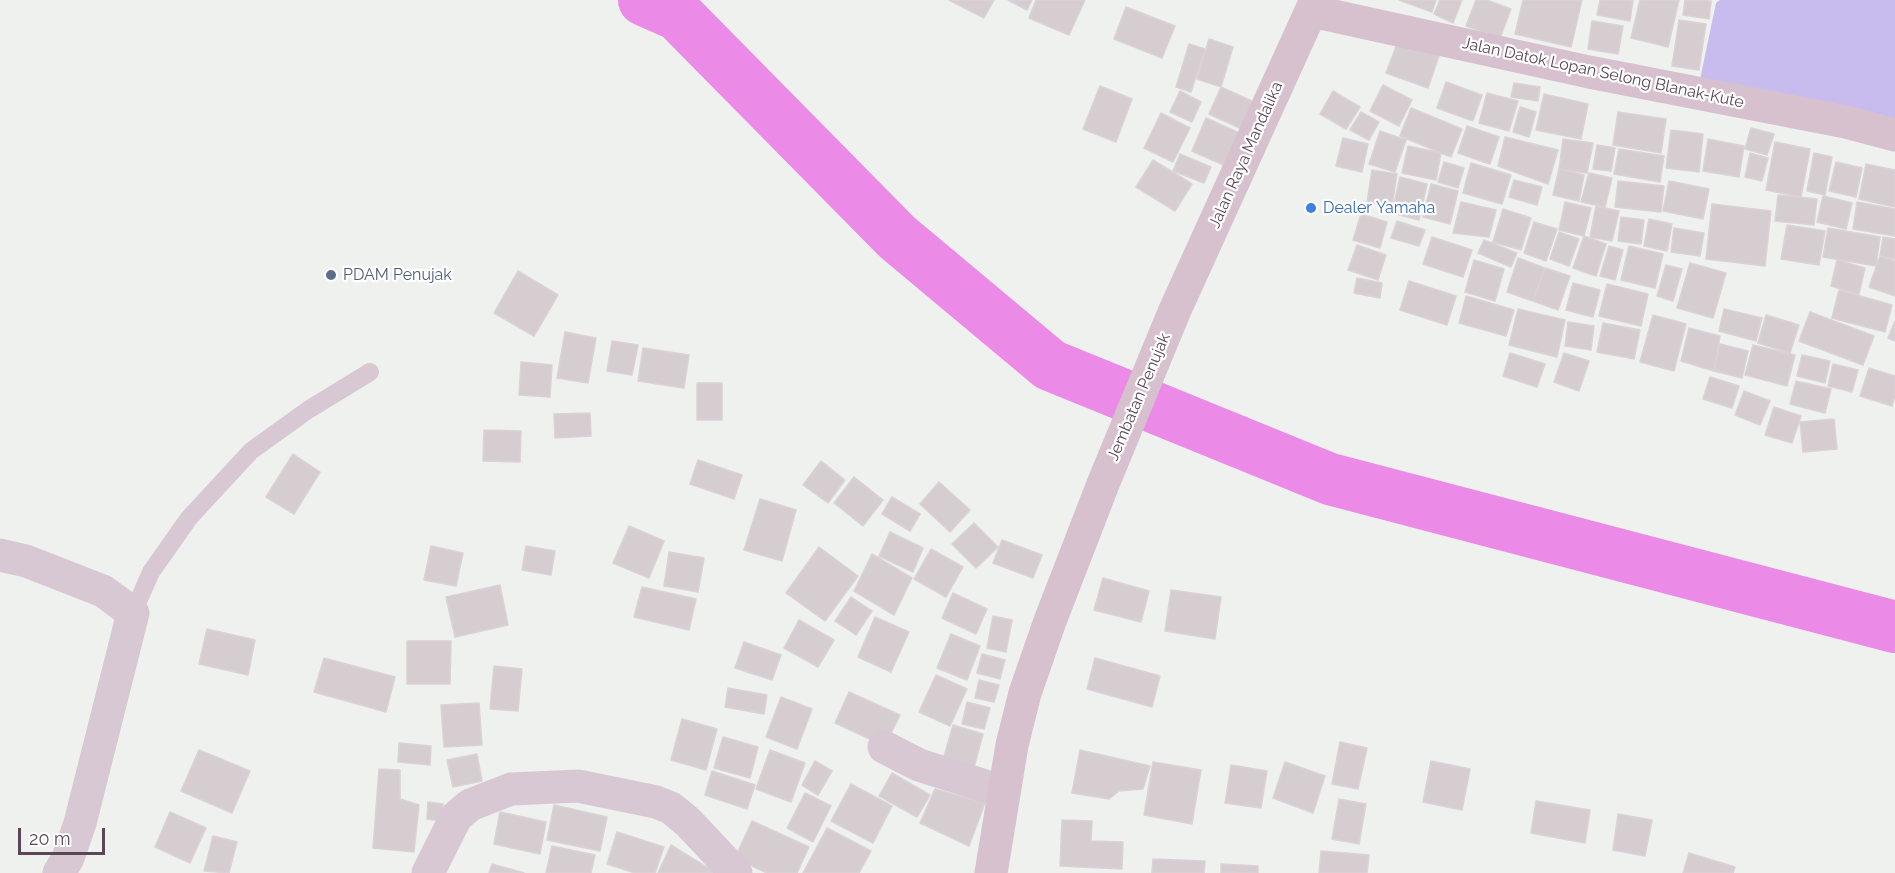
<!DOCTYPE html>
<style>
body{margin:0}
#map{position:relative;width:1895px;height:873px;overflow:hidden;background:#eef1ee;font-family:Raleway,sans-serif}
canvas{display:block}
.scale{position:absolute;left:18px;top:828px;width:87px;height:27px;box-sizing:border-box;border:3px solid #5b4655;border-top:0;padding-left:8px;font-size:18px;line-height:21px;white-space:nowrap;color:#5b4655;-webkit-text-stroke:4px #fff;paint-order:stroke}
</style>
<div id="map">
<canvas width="1895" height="873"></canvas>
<div class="scale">20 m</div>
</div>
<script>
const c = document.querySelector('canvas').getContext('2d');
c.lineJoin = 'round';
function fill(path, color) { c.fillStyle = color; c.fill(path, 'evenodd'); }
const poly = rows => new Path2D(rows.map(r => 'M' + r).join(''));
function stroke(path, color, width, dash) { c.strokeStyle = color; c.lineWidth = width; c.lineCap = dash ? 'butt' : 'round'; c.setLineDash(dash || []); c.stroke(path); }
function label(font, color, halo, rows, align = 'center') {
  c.font = font + ' Raleway,sans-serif'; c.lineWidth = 4.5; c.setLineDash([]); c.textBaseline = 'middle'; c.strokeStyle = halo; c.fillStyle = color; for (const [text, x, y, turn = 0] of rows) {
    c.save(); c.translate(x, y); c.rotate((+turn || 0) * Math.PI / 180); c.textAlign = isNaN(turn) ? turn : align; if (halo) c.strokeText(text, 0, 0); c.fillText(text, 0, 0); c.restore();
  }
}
fill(poly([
 [1720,0,1895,0,1895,129,1698,89,1716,3]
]), '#c8bcee');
stroke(poly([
 [644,0,678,15,897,237,1050,365,1330,479,1895,627]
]), '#eb8ae7', 52);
const building = poly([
 [949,0,994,0,984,18,949,0],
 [1008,0,1032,0,1027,10,1008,0],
 [1036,0,1085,0,1069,35,1029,18,1036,0],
 [1399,0,1436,0,1432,12,1399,0],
 [1440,0,1462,0,1453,23,1434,14,1440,0],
 [1476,0,1487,0,1511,9,1500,38,1466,26,1476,0],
 [1523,0,1582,0,1571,47,1515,34,1523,0],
 [1600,0,1633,0,1630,21,1597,15,1600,0],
 [1640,0,1679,0,1668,47,1631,38,1640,0],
 [1685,0,1711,1,1709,19,1683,15,1685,0],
 [1126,7,1175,26,1162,58,1114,39,1126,7],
 [1679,20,1706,24,1699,70,1672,66,1679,20],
 [1592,21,1623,26,1618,54,1588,49,1592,21],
 [1209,39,1233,47,1221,87,1197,79,1209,39],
 [1398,41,1439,56,1428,88,1386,73,1398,41],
 [1189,44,1205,49,1191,92,1176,87,1189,44],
 [1446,82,1482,95,1473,121,1437,108,1446,82],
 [1514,83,1540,87,1538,101,1511,97,1514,83],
 [1383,85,1412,100,1399,126,1370,111,1383,85],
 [1100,86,1132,99,1116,142,1083,129,1100,86],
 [1221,87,1256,103,1244,130,1209,114,1221,87],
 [1180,91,1201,102,1192,122,1170,112,1180,91],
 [1333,91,1360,107,1346,129,1320,114,1333,91],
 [1487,93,1518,101,1509,131,1479,123,1487,93],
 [1544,94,1588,104,1581,139,1536,130,1544,94],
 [1520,107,1536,112,1529,137,1513,132,1520,107],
 [1411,108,1462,129,1451,157,1400,136,1411,108],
 [1361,112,1379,122,1369,140,1350,130,1361,112],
 [1618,112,1666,119,1661,153,1613,145,1618,112],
 [1161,113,1190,128,1173,162,1144,148,1161,113],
 [1206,118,1244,135,1230,168,1192,151,1206,118],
 [1467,126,1499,137,1490,164,1458,153,1467,126],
 [1751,128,1774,134,1767,155,1745,149,1751,128],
 [1671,130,1703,134,1699,172,1666,168,1671,130],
 [1380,131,1406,140,1395,172,1369,164,1380,131],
 [1505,137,1558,150,1548,184,1498,166,1505,137],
 [1343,138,1368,144,1362,172,1336,166,1343,138],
 [1563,139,1593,143,1587,173,1559,169,1563,139],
 [1708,139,1744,146,1739,177,1703,171,1708,139],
 [1775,142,1810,149,1801,197,1766,190,1775,142],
 [1597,145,1615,148,1611,171,1593,169,1597,145],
 [1408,146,1441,153,1436,180,1402,173,1408,146],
 [1619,149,1664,156,1660,182,1614,174,1619,149],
 [1750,153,1768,158,1762,181,1745,177,1750,153],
 [1814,153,1832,157,1825,195,1807,191,1814,153],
 [1180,154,1211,167,1204,183,1173,171,1180,154],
 [1153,160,1192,184,1175,211,1136,187,1153,160],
 [1444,162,1464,168,1458,188,1438,182,1444,162],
 [1836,162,1862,168,1856,197,1829,191,1836,162],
 [1471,163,1511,175,1502,204,1463,193,1471,163],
 [1866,164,1895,170,1895,207,1859,199,1866,164],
 [1559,169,1584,175,1579,201,1553,195,1559,169],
 [1372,170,1397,174,1392,206,1367,202,1372,170],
 [1589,173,1612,178,1605,207,1581,202,1589,173],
 [1400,177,1427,184,1419,220,1392,213,1400,177],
 [1514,180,1542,187,1537,205,1509,197,1514,180],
 [1618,181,1664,186,1661,212,1615,207,1618,181],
 [1669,181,1709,189,1703,219,1663,211,1669,181],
 [1431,184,1458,191,1450,224,1423,217,1431,184],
 [1778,195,1817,199,1814,225,1775,221,1778,195],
 [1823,196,1852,203,1846,229,1817,222,1823,196],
 [1461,202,1496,210,1489,237,1453,233,1461,202],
 [1565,202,1591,208,1584,236,1559,230,1565,202],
 [1857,202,1895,209,1895,236,1853,229,1857,202],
 [1712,204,1771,211,1765,266,1706,259,1712,204],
 [1596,206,1619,211,1612,241,1590,237,1596,206],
 [1503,209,1531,218,1521,250,1493,242,1503,209],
 [1361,214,1387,222,1380,248,1353,240,1361,214],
 [1621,217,1644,220,1641,244,1618,241,1621,217],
 [1649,219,1672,224,1667,251,1644,246,1649,219],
 [1397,221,1425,230,1419,246,1391,238,1397,221],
 [1534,222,1557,229,1546,261,1524,253,1534,222],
 [1787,225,1825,231,1819,265,1781,259,1787,225],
 [1674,228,1704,233,1700,256,1671,252,1674,228],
 [1828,228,1880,237,1876,266,1823,257,1828,228],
 [1559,232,1579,239,1569,266,1550,259,1559,232],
 [1584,236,1606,244,1596,276,1573,268,1584,236],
 [1432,237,1472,250,1463,277,1423,264,1432,237],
 [1883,237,1895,239,1895,259,1880,256,1883,237],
 [1484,240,1517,253,1511,267,1478,253,1484,240],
 [1357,245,1386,255,1378,280,1348,270,1357,245],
 [1609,246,1623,250,1615,280,1600,276,1609,246],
 [1629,246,1663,254,1655,288,1621,280,1629,246],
 [1880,256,1895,261,1895,296,1869,287,1880,256],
 [1518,258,1545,268,1533,301,1507,292,1518,258],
 [1474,260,1504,269,1495,301,1465,292,1474,260],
 [1837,260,1865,268,1859,294,1831,286,1837,260],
 [1690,263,1726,273,1713,318,1677,308,1690,263],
 [1666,265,1682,269,1673,301,1657,296,1666,265],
 [1545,268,1570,276,1558,310,1533,301,1545,268],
 [518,271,558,295,534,336,494,313,518,271],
 [1357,278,1382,283,1380,298,1354,293,1357,278],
 [1409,281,1456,296,1447,325,1400,310,1409,281],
 [1573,283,1600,290,1593,317,1566,310,1573,283],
 [1607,284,1648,294,1641,326,1599,316,1607,284],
 [1839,290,1892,305,1885,332,1832,318,1839,290],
 [1466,296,1514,310,1506,336,1459,323,1466,296],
 [1518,309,1565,320,1557,357,1509,345,1518,309],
 [1724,309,1762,318,1756,341,1719,331,1724,309],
 [1810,312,1874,336,1863,365,1799,341,1810,312],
 [1653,315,1686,324,1674,371,1640,362,1653,315],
 [1766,315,1799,325,1790,353,1758,343,1766,315],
 [1895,321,1895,341,1888,338,1895,321],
 [1568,322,1594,326,1591,350,1565,346,1568,322],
 [1603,323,1640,330,1634,359,1597,352,1603,323],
 [1689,328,1720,336,1714,371,1681,361,1689,328],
 [565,332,596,338,588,383,557,378,565,332],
 [612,341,638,345,632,375,607,371,612,341],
 [1720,344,1748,351,1742,378,1714,371,1720,344],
 [1753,345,1795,355,1787,386,1745,375,1753,345],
 [643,348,689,355,684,388,638,381,643,348],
 [1510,353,1545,364,1537,387,1503,376,1510,353],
 [1564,353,1589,361,1579,391,1554,382,1564,353],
 [1802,355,1830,361,1825,383,1797,376,1802,355],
 [521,362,552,365,550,397,519,395,521,362],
 [1833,364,1858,370,1852,392,1828,386,1833,364],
 [1869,368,1895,376,1895,396,1892,406,1860,396,1869,368],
 [1710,377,1739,386,1732,408,1703,399,1710,377],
 [1796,381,1831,389,1825,413,1790,404,1796,381],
 [697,383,722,383,722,420,697,420,697,383],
 [1744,391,1770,401,1760,425,1735,415,1744,391],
 [1774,407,1801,416,1792,443,1765,435,1774,407],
 [590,413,591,436,555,438,554,414,590,413],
 [1834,419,1837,449,1803,452,1800,422,1834,419],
 [484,430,521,431,520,462,483,461,484,430],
 [293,454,320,472,294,514,266,497,293,454],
 [698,460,742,475,734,499,690,484,698,460],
 [821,461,845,480,828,503,803,485,821,461],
 [854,477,883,500,863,526,834,503,854,477],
 [939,482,970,510,950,532,920,504,939,482],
 [892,497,920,514,910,531,882,514,892,497],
 [760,499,796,510,782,561,744,550,760,499],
 [974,523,998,547,976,568,952,544,974,523],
 [629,526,664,541,649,578,613,563,629,526],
 [890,532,923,548,913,572,879,556,890,532],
 [1002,540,1042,555,1033,578,993,563,1002,540],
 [431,546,463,553,456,586,424,580,431,546],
 [526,546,555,551,551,575,522,570,526,546],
 [819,547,858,576,825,621,786,593,819,547],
 [931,549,963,567,946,597,914,579,931,549],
 [669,552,704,558,698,592,664,586,669,552],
 [872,554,912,578,894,615,854,591,872,554],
 [1103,578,1149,591,1141,622,1094,610,1103,578],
 [500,585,508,625,455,637,446,597,500,585],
 [642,587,696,599,689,630,634,617,642,587],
 [1171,590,1221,597,1215,639,1165,631,1171,590],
 [953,593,987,609,976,634,942,618,953,593],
 [851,597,872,611,856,635,835,621,851,597],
 [993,616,1012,620,1006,652,987,648,993,616],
 [875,617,909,632,891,672,858,657,875,617],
 [799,620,834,640,818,667,784,648,799,620],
 [207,629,255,640,248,675,199,664,207,629],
 [951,634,980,646,967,680,937,668,951,634],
 [407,641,451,641,450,684,407,684,407,641],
 [744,642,781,655,772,680,735,668,744,642],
 [982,654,1005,660,1000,679,977,673,982,654],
 [324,658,395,677,386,712,314,692,324,658],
 [1095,658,1160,676,1152,707,1087,689,1095,658],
 [494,666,522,669,518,711,490,709,494,666],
 [936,675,967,689,950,726,919,712,936,675],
 [979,680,999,685,994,702,975,698,979,680],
 [728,688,767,695,764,714,725,707,728,688],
 [849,692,900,715,885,746,835,723,849,692],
 [781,697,812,709,797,749,766,737,781,697],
 [967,702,990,708,984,729,962,724,967,702],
 [479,703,482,745,444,747,441,705,479,703],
 [682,719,717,729,706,770,671,760,682,719],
 [953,725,983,734,971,779,940,771,953,725],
 [723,737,758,747,750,778,714,768,723,737],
 [1340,742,1367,748,1358,789,1332,784,1340,742],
 [399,743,431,746,430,765,398,762,399,743],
 [199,750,250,771,232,813,181,791,199,750],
 [770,750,805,763,791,802,756,789,770,750],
 [1080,750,1150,766,1143,789,1119,791,1109,799,1072,793,1080,750],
 [477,754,482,781,453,787,447,760,477,754],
 [815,761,832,771,818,795,802,785,815,761],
 [1431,761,1470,769,1462,810,1423,802,1431,761],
 [1153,762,1201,770,1192,824,1144,815,1153,762],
 [1285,762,1325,776,1313,813,1273,798,1285,762],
 [1231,765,1267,771,1261,808,1225,803,1231,765],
 [379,769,400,770,400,799,419,805,414,852,373,848,379,769],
 [712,771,755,785,747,809,705,795,712,771],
 [892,773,930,795,917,817,879,796,892,773],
 [851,784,892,806,873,843,831,821,851,784],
 [935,789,985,803,969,846,920,823,935,789],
 [805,793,831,806,813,842,787,828,805,793],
 [1339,799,1366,804,1359,844,1332,839,1339,799],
 [1536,801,1590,810,1585,843,1531,833,1536,801],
 [428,802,443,804,441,821,427,819,428,802],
 [554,805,607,817,600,851,547,840,554,805],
 [170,812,206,828,190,863,155,847,170,812],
 [500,812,546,822,540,854,494,844,500,812],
 [1618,814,1652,820,1645,856,1613,850,1618,814],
 [1062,820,1092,821,1091,841,1123,842,1122,869,1060,866,1062,820],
 [752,821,809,847,797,873,767,873,735,858,752,821],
 [827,828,871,851,859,873,803,873,827,828],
 [617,832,664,847,655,873,635,873,607,864,617,832],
 [213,836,237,842,229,873,204,871,213,836],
 [671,845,716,873,658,873,671,845],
 [552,846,595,855,591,873,546,873,552,846],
 [1321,851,1369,855,1367,873,1319,873,1321,851],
 [1689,853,1735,867,1733,873,1683,873,1689,853],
 [1153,859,1205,861,1204,873,1152,873,1153,859],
 [492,864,524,873,489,873,492,864],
 [1221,864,1258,866,1258,873,1221,873,1221,864]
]);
fill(building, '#d6cdd1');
stroke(building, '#dad2d6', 1.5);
stroke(poly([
 [133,613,151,572,189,518,251,451,308,410,370,372]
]), '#d8c8d3', 18);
stroke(poly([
 [0,555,26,561,103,591,133,613,80,823,68,858,59,873],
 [884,747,919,765,1004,792],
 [428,873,456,817,470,805,511,789,578,786,656,802,671,808,688,822,736,873]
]), '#d8c8d3', 33);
stroke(poly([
 [1311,11,1589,72,1846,122,1895,135],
 [991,873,1012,745,1025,693,1050,621,1103,484,1175,310,1316,0]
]), '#d7c1cf', 33);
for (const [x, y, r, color] of [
 [1311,208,6,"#3f7fe0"],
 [331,275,6,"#5c6f8a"]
]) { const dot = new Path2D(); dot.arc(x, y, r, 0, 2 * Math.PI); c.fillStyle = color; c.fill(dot); stroke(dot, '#fff', 2); }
label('16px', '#5b4655', '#fff', [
 ["Jalan Datok Lopan Selong Blanak-Kute",1603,73,12],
 ["Jalan Raya Mandalika",1246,155,-66],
 ["Jembatan Penujak",1139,397,-67]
]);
label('16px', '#366cbe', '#fff', [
 ["Dealer Yamaha",1323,208]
], 'left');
label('16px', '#4e5e75', '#fff', [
 ["PDAM Penujak",343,275]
], 'left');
</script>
